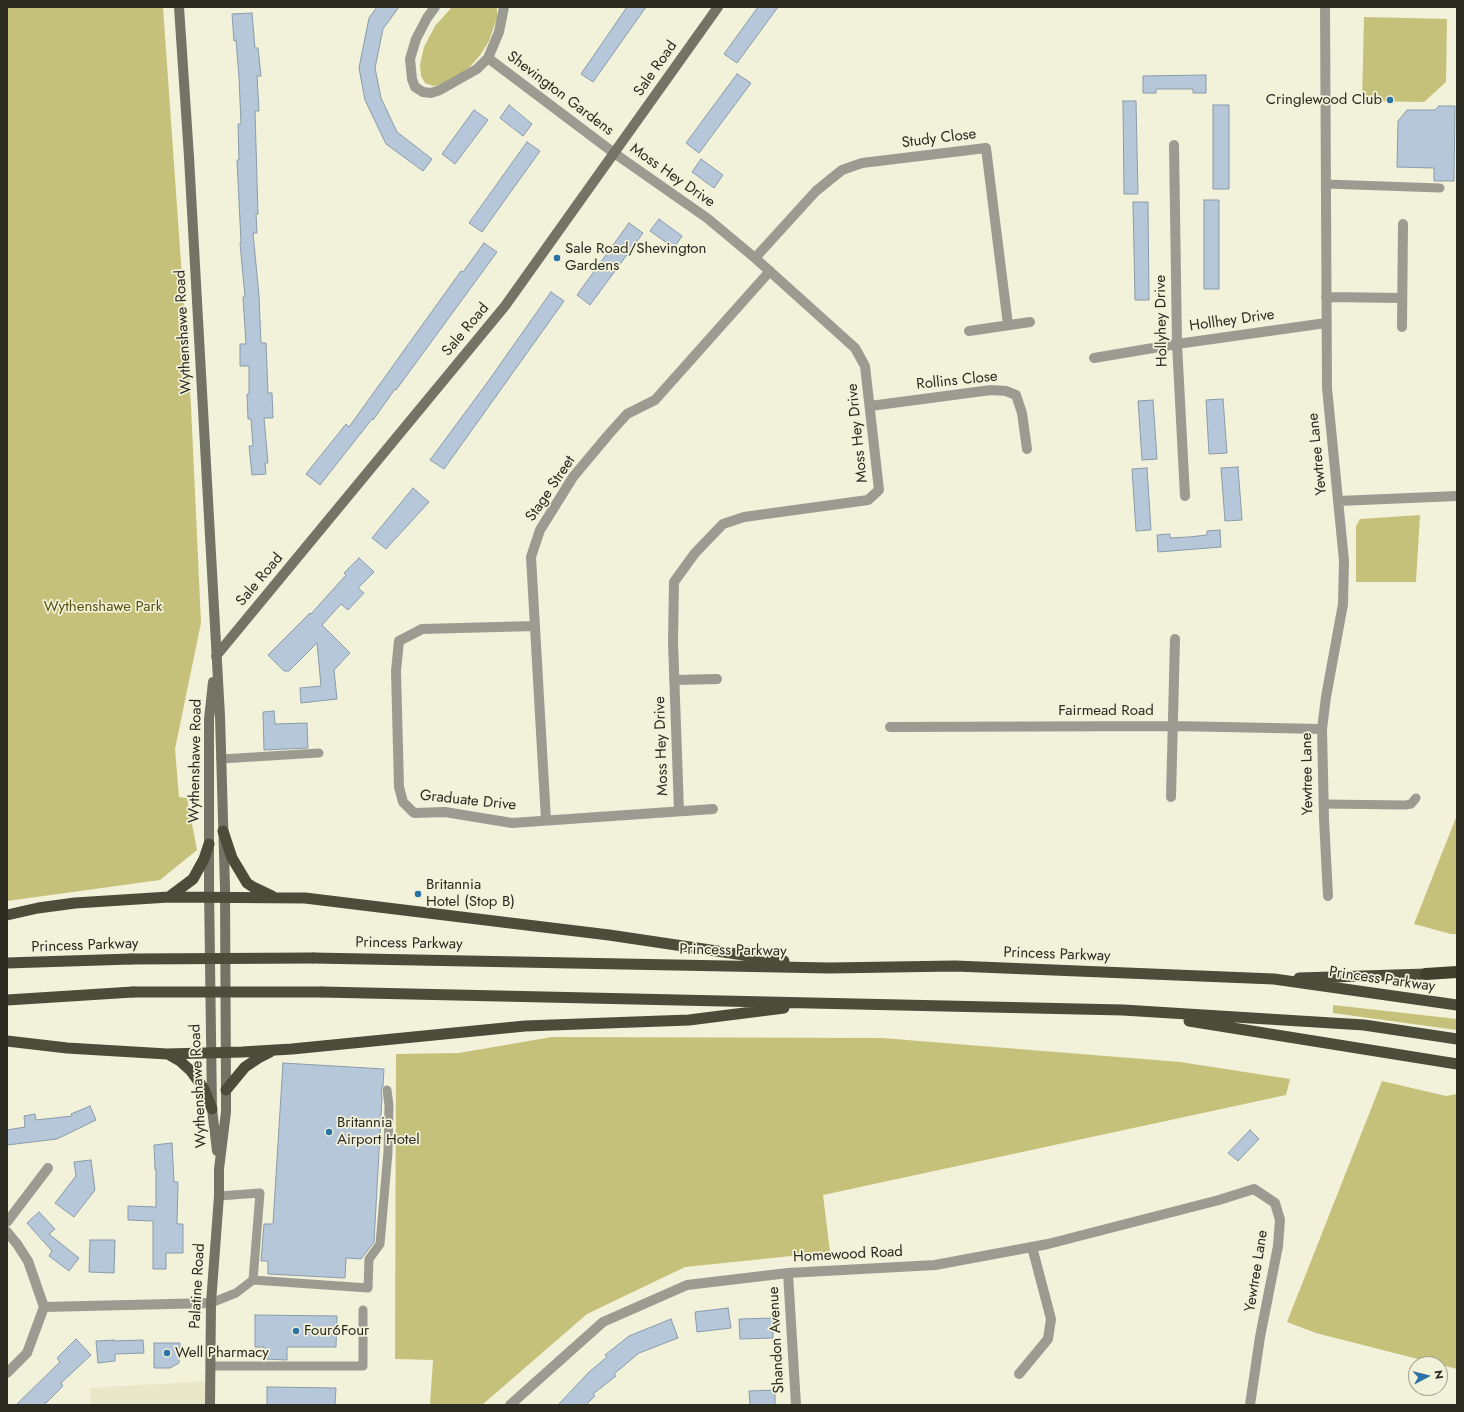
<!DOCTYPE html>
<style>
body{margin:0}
#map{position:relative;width:1464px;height:1412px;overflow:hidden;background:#f2f1d9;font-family:Jost,sans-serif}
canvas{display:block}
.frame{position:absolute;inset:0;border:8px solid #2b2a21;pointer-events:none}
.north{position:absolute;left:1408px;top:1356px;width:40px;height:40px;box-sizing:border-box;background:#f2f1d9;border:1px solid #a2a18f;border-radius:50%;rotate:83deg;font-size:11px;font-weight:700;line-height:16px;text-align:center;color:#2b2a21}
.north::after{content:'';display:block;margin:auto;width:14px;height:18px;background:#2a71a5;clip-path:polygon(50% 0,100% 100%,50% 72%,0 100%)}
</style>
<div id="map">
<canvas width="1464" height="1412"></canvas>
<div class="frame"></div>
<div class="north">N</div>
</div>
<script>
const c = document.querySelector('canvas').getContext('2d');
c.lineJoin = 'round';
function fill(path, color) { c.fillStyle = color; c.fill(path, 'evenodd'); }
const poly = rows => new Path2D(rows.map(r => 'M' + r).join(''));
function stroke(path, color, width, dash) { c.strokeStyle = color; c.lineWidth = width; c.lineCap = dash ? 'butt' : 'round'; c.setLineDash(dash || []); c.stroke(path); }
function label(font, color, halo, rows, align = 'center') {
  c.font = font + ' Jost,sans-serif'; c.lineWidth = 3.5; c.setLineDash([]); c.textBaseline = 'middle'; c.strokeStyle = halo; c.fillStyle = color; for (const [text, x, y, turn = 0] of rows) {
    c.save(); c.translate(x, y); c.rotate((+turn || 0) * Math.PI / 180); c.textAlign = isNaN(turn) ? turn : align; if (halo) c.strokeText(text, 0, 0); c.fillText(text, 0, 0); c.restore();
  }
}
fill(poly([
 [210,1381,210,1405,91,1405,90,1388]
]), '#e8e7c8');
fill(poly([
 [7,7,163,7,191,406,201,623,175,749,179,797,187,798,197,850,160,880,7,901],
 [452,7,497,7,497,18,489,41,481,54,469,68,452,80,441,85,433,86,425,83,421,76,420,65,424,47,435,26],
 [1364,17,1447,19,1446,82,1424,102,1362,101],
 [1420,515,1416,582,1356,582,1356,526,1360,519],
 [1457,815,1457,934,1451,934,1414,924],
 [1333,1005,1457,1019,1457,1030,1333,1013],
 [552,1037,882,1038,1180,1062,1290,1079,1286,1095,823,1195,830,1252,685,1267,587,1314,482,1405,430,1405,433,1360,395,1359,396,1054,459,1053],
 [1382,1081,1446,1096,1457,1094,1457,1369,1316,1333,1287,1322]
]), '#c6c17a');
const building = poly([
 [377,7,399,7,383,29,375,68,381,98,397,132,432,159,423,171,386,144,365,100,359,68,369,18,377,7],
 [627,7,646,7,593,82,581,74,627,7],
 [758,7,778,7,737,63,724,54,758,7],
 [252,13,255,48,258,48,261,76,257,76,259,111,255,111,258,214,256,214,257,233,253,233,259,296,261,343,266,343,268,393,272,393,273,418,264,418,268,463,265,463,266,474,252,475,249,446,253,446,251,419,248,419,247,394,249,394,249,366,240,366,240,344,246,344,243,297,245,297,240,243,241,242,237,160,239,160,238,124,241,124,239,77,236,40,234,41,232,14,252,13],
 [737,74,751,83,699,153,686,143,737,74],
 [1206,75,1206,93,1193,93,1193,89,1156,89,1156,93,1143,93,1143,76,1206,75],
 [1123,101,1136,101,1138,194,1124,194,1123,101],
 [509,105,532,124,523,136,500,118,509,105],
 [1213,105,1229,105,1229,189,1213,189,1213,105],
 [1439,106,1455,106,1454,181,1434,181,1434,168,1397,167,1398,121,1407,110,1435,110,1439,106],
 [474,110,488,120,455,164,442,154,474,110],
 [527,142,540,151,482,232,469,223,527,142],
 [701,159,723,175,714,188,692,172,701,159],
 [1204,200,1219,200,1219,289,1204,289,1204,200],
 [1133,202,1148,202,1149,300,1135,300,1133,202],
 [659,219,682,236,674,248,650,231,659,219],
 [629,223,643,233,590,305,577,295,629,223],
 [484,243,497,252,396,390,395,389,373,420,372,419,320,485,306,474,346,424,349,427,461,271,463,272,484,243],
 [551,292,564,301,444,469,430,460,487,383,551,292],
 [1223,399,1227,453,1209,454,1206,400,1223,399],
 [1153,400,1157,459,1142,460,1138,401,1153,400],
 [1238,467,1242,520,1225,521,1221,468,1238,467],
 [1147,468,1151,530,1136,531,1132,469,1147,468],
 [413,488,429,502,386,549,372,538,413,488],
 [1220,530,1221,547,1158,552,1157,535,1170,534,1170,538,1189,537,1207,535,1207,531,1220,530],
 [359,558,374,572,358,588,364,593,348,610,341,604,322,625,350,653,334,670,337,699,301,703,300,688,321,686,317,643,289,671,284,671,268,655,310,613,311,614,346,575,344,573,359,558],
 [274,711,275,724,307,723,308,748,264,750,263,712,274,711],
 [283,1063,384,1069,383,1086,381,1090,382,1098,374,1242,361,1259,346,1258,345,1278,268,1274,268,1261,261,1261,264,1224,273,1224,283,1063],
 [90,1106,96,1120,57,1139,7,1145,7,1130,25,1127,24,1116,35,1114,36,1120,72,1116,71,1114,90,1106],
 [1250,1130,1259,1139,1238,1161,1228,1153,1250,1130],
 [172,1143,174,1182,178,1182,177,1224,183,1224,183,1253,166,1253,166,1269,153,1269,153,1221,128,1220,128,1206,156,1207,156,1169,155,1170,154,1145,172,1143],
 [91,1160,95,1190,74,1217,55,1203,76,1176,74,1162,91,1160],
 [39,1212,55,1229,49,1234,79,1258,69,1271,49,1256,52,1251,27,1223,39,1212],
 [90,1240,115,1240,114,1273,89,1272,90,1240],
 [728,1308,731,1328,697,1332,695,1312,728,1308],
 [255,1315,337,1316,336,1347,287,1347,287,1360,264,1359,264,1347,255,1347,255,1315],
 [773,1318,773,1338,740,1339,739,1319,773,1318],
 [671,1319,678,1338,639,1353,614,1374,616,1376,593,1394,595,1396,586,1405,558,1405,589,1372,607,1357,605,1355,629,1336,671,1319],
 [76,1339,91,1355,61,1383,63,1386,44,1405,16,1405,60,1362,57,1358,76,1339],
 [114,1340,114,1341,143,1340,144,1353,115,1354,115,1361,98,1363,96,1341,114,1340],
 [154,1343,180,1343,179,1363,170,1368,154,1368,154,1343],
 [267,1387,336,1388,335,1405,267,1405,267,1387],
 [775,1390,775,1405,750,1405,749,1391,775,1390]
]);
fill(building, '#b5c7d8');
stroke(building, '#899baa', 1);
stroke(poly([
 [1326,184,1440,188],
 [221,759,319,753],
 [1324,804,1405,805,1411,804,1416,798],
 [219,1196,260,1193,253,1280,368,1288,369,1259,380,1244,388,1152,389,1105,387,1090],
 [211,1303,236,1293,253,1280],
 [210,1366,363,1366,363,1310]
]), '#9c9b92', 9);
stroke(poly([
 [435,7,427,18,416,39,410,59,412,79,415,87,423,92,431,93,440,90,477,69,488,58,499,32,504,7],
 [1325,7,1327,388,1344,561,1343,604,1326,697,1322,729,1324,819,1328,896],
 [488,58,614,153,707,218,755,258,855,348,865,366,879,490,868,500,744,517,723,524,695,553,674,582,673,642,679,811],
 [1174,145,1177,344,1185,496],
 [755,258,816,191,842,170,862,163,986,148,1008,325],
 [1326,297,1402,298],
 [1402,327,1403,224],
 [969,331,1030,322],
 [1094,358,1177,344,1326,323],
 [870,406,991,390,1006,391,1016,395,1022,413,1027,449],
 [1338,501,1457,496],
 [535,626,422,629,399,641,396,671,399,787,403,802,414,813,445,812,512,823,713,809],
 [674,680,717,679],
 [890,727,1173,726,1322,729],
 [1171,797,1175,639],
 [546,820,531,557,540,530,573,477,609,434,627,414,655,400,770,271],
 [7,1222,48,1168],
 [7,1232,17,1244,28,1261,44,1307],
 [788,1273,796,1405],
 [44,1307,211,1303],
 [7,1373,27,1353,44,1307],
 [1019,1374,1048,1339,1051,1319,1032,1247],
 [510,1405,603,1322,687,1285,788,1273,935,1265,1048,1244,1219,1200,1254,1189,1275,1203,1280,1220,1278,1246,1260,1337,1250,1405]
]), '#9c9b92', 10);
stroke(poly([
 [179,7,189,157,220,716,225,888,226,1090,226,1112,219,1169,219,1196,211,1303,210,1405],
 [216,656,505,306,718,7],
 [213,682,209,719,209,888,212,1109,217,1151]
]), '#747466', 10);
stroke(poly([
 [223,831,232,858,247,883,253,887,272,896],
 [169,897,193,879,204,859,209,844],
 [7,915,38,908,75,903,169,897,305,898,609,935,784,961],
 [313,958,830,968,955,966,1274,979,1457,1005],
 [7,963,131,959],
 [1299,978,1426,974],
 [322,992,1123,1010,1364,1025,1457,1039],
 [7,1000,133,992],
 [1189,1021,1457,1064],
 [7,1041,67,1048,167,1054,242,1052,292,1049,525,1026,689,1020,784,1008],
 [168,1054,180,1061,191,1071,204,1089,212,1109],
 [226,1090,245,1067,260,1057,270,1052]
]), '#4c4c3a', 11);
stroke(poly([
 [1426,974,1457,972]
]), '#41402d', 12);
stroke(poly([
 [131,959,313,958],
 [133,992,322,992]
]), '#4c4c3a', 11);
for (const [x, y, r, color] of [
 [1390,100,4,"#2a71a5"],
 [557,258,4,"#2a71a5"],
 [418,894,4,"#2a71a5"],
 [329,1132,4,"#2a71a5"],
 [296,1331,4,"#2a71a5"],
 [167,1353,4,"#2a71a5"]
]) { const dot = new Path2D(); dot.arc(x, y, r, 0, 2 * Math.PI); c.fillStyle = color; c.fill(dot); stroke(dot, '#f2f1d9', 1.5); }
label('15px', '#2b2a21', '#f2f1d9', [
 ["Sale Road",656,69,-55],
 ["Shevington Gardens",560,94,37],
 ["Study Close",939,139,-7],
 ["Moss Hey Drive",672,176,35],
 ["Hollyhey Drive",1162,321,-91],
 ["Hollhey Drive",1232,321,-8],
 ["Sale Road",466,330,-50],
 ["Wythenshawe Road",184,332,-93],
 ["Rollins Close",957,381,-6],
 ["Moss Hey Drive",858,433,-96],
 ["Yewtree Lane",1318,454,-96],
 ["Stage Street",551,489,-56],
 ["Sale Road",260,580,-50],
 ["Fairmead Road",1106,711],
 ["Moss Hey Drive",662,746,-92],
 ["Wythenshawe Road",196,761,-89],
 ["Yewtree Lane",1308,774,-91],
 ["Graduate Drive",468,801,6],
 ["Princess Parkway",409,944,1],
 ["Princess Parkway",85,946,-2],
 ["Princess Parkway",733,951,1],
 ["Princess Parkway",1057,955,2],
 ["Princess Parkway",1382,980,8],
 ["Wythenshawe Road",199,1086,-93],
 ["Homewood Road",848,1255,-3],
 ["Yewtree Lane",1257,1271,-81],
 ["Palatine Road",198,1286,-87],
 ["Shandon Avenue",777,1340,-93]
]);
label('15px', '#2b2a21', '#f2f1d9', [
 ["Cringlewood Club",1382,100,"right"],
 ["Sale Road/Shevington",565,249],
 ["Gardens",565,266],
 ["Britannia",426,885],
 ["Hotel (Stop B)",426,902],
 ["Britannia",337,1123],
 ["Airport Hotel",337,1140],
 ["Four6Four",304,1331],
 ["Well Pharmacy",175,1353]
], 'left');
label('15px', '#56510d', '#f2f1d9', [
 ["Wythenshawe Park",103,607]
]);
</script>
